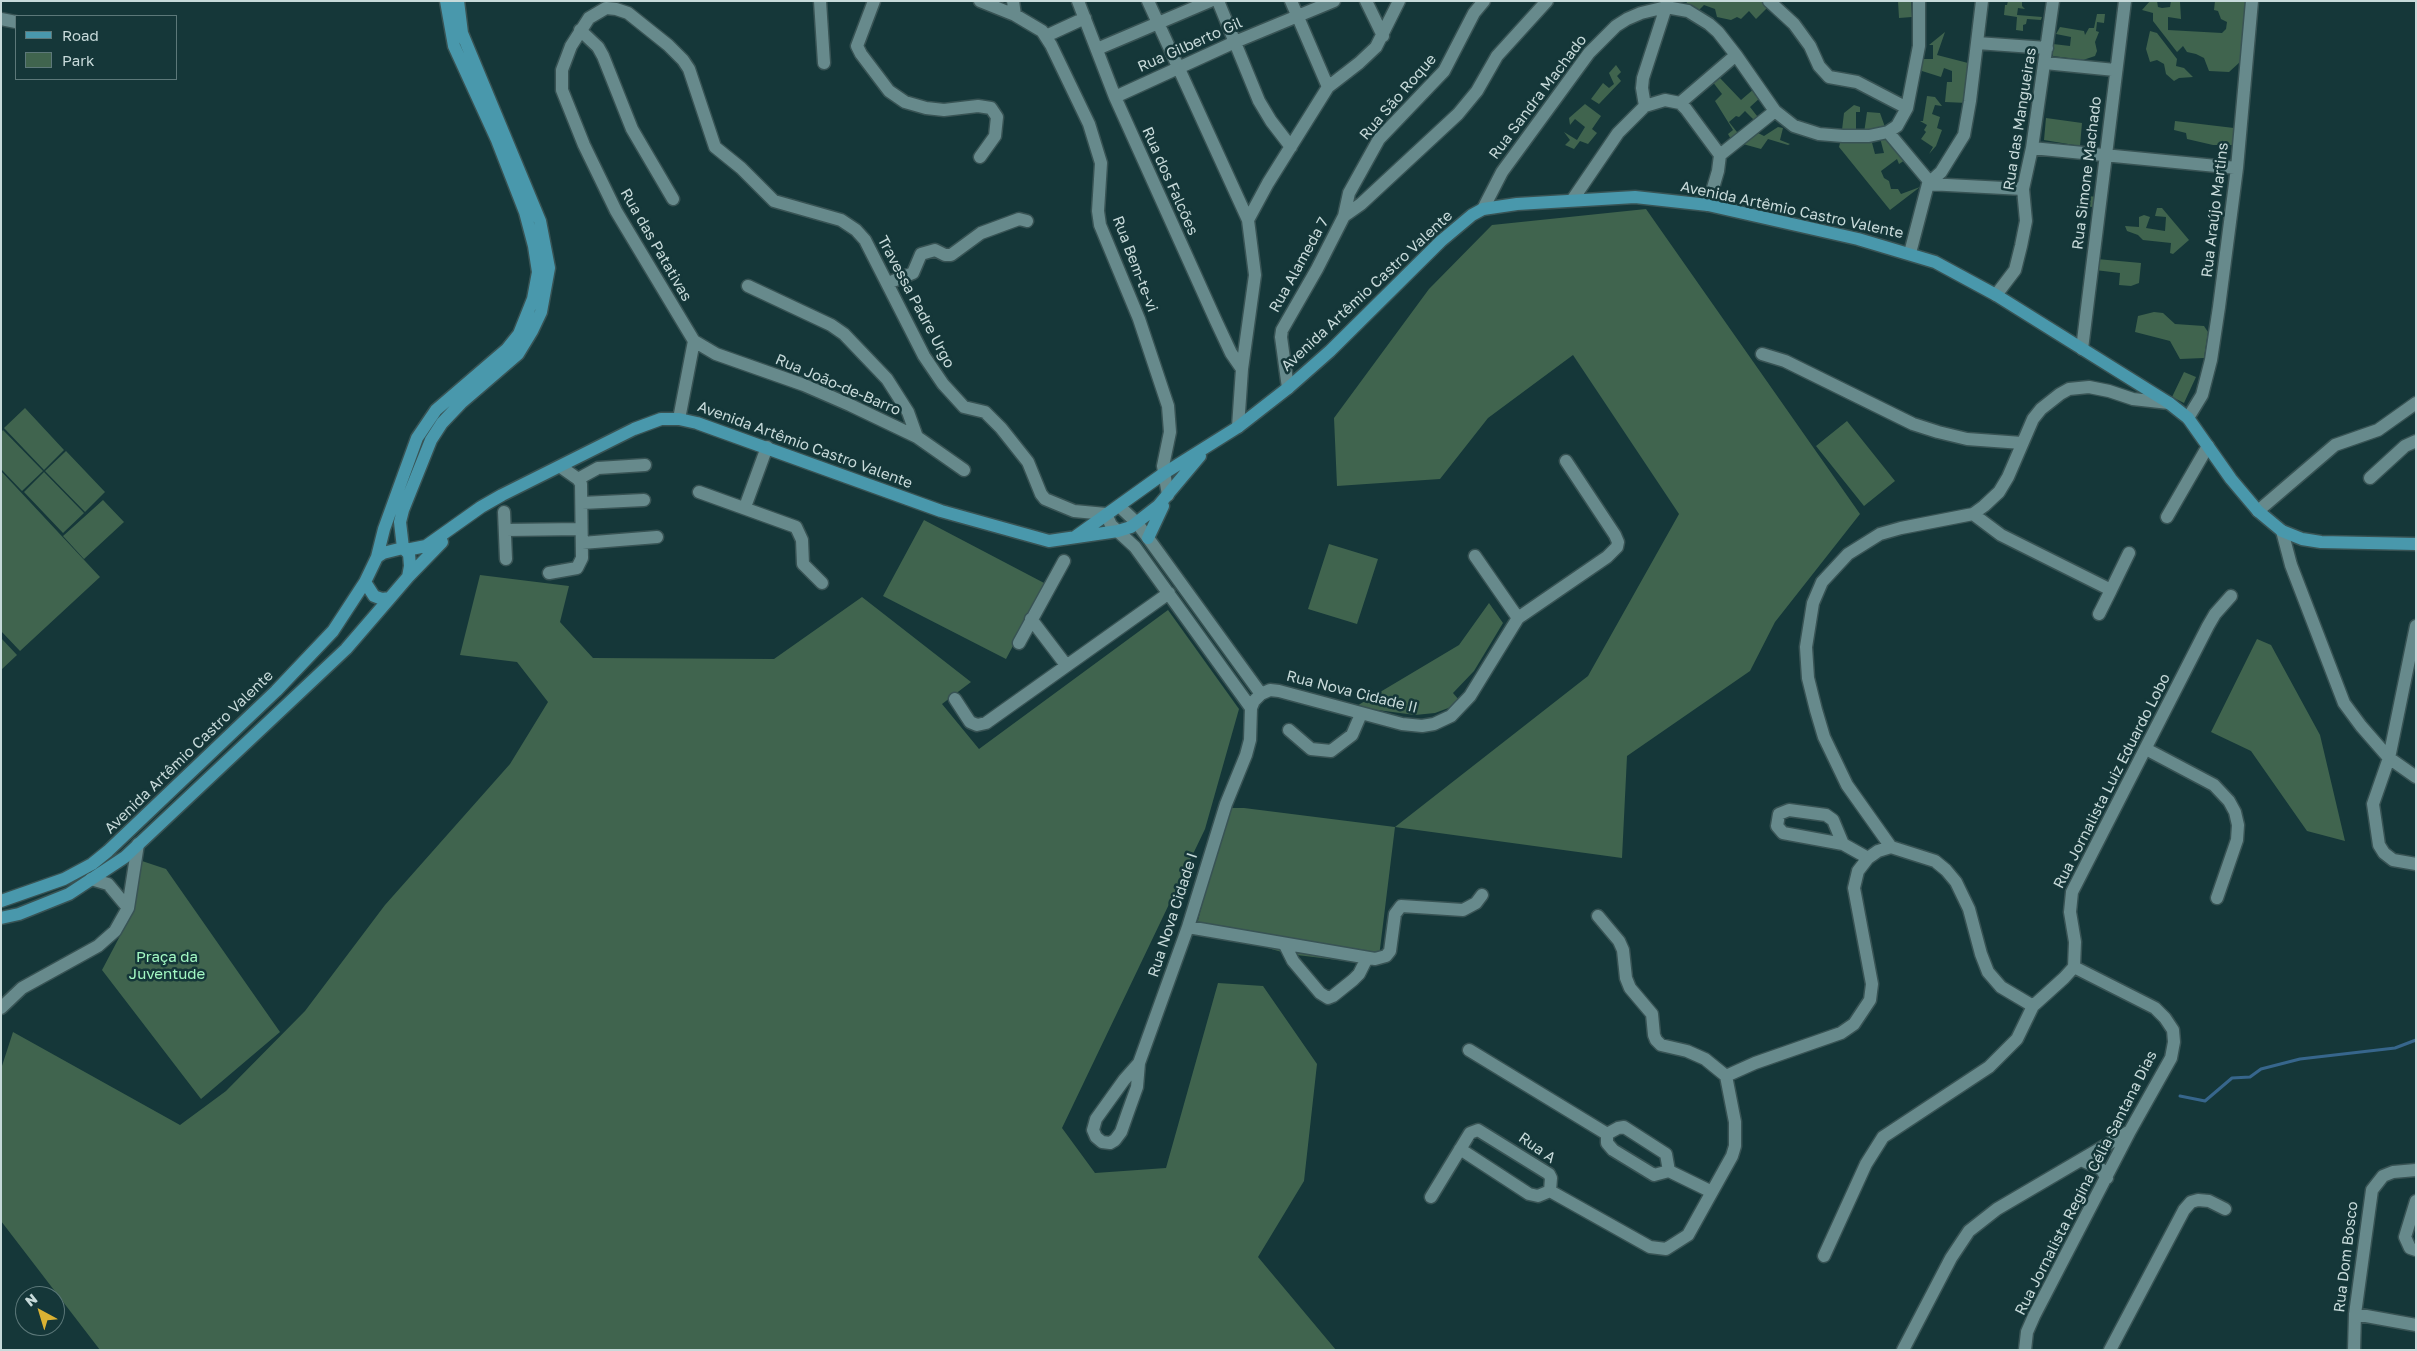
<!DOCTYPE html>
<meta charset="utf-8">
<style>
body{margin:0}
#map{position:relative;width:2417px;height:1351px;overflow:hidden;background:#153739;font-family:"Golos Text",sans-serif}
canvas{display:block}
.frame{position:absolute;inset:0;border:2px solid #c7dada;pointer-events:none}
.legend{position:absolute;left:15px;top:15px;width:162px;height:65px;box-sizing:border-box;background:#153739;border:1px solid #5c7879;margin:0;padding:6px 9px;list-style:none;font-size:15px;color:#c7dada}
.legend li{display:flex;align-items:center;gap:10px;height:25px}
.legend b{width:25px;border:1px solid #5c7879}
.north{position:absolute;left:15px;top:1286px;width:50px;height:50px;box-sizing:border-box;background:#153739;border:1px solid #5c7879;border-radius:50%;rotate:321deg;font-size:14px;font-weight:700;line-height:20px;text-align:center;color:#c7dada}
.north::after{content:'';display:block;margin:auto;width:18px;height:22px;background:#dbb233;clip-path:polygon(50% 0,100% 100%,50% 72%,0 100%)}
</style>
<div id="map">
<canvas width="2417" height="1351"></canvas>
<div class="frame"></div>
<ul class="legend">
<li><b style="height:6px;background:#4998ac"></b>Road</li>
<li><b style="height:14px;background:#40644e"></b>Park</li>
</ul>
<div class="north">N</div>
</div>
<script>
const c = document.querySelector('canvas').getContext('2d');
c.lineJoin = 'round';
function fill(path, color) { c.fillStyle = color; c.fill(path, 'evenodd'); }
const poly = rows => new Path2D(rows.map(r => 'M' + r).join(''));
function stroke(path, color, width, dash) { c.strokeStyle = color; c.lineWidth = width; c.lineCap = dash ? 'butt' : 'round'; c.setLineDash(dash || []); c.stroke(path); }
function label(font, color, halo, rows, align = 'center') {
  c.font = font + ' "Golos Text",sans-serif'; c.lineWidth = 5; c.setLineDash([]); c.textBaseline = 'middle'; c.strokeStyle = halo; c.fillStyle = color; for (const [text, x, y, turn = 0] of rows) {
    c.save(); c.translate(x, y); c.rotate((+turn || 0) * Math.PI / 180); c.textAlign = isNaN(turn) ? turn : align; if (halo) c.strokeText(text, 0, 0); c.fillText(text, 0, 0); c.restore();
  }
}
fill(poly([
 [1687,1,1763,1,1770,5,1756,19,1749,11,1741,19,1737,17,1731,20,1717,17,1715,9,1704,5,1699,10,1686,6],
 [1898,1,1911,1,1912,17,1899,18],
 [2008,1,2022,1,2022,6,2025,9,2018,8,2017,15,2042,17,2041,20,2027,19,2026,24,2023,25,2023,31,2016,30,2017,17,2004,15,2005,5,2007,5],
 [2150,1,2157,1,2158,7,2162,8,2170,7,2171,1,2180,2,2181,19,2168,17,2168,30,2222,33,2226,29,2227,22,2221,19,2218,11,2214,10,2215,1,2246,1,2240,62,2229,72,2209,71,2204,58,2196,54,2187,52,2183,46,2177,52,2153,21,2153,13,2142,10],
 [2097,14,2105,14,2104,23,2097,22,2096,31,2099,32,2095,42,2097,51,2095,56,2083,60,2053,56,2053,44,2070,46,2071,37,2056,34,2060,27,2084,31,2085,35,2089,28,2094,28],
 [2150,31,2157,33,2177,59,2176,66,2184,68,2193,77,2179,78,2174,81,2166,74,2164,64,2157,60,2150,62,2146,49],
 [1945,32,1937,55,1968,63,1967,103,1945,102,1947,82,1952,82,1952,71,1944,68,1941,77,1922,71,1922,59,1933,59,1933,45,1929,45],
 [1616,65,1621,72,1624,69,1617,76,1621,81,1599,104,1591,99,1603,83,1609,88,1614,84,1609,73],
 [1719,77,1741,100,1755,88,1761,97,1750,107,1761,121,1757,123,1745,111,1739,117,1736,116,1729,122,1741,137,1732,141,1728,134,1733,130,1715,101,1722,94,1712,81],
 [1927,96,1935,97,1942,106,1935,105,1932,114,1940,117,1937,128,1942,130,1936,146,1929,154,1933,147,1921,139,1926,132,1924,130,1927,125,1920,121,1923,121],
 [1585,104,1601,116,1592,129,1597,133,1588,144,1580,141,1574,149,1565,145,1570,140,1564,132,1577,140,1585,127,1575,119,1570,125,1569,118],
 [1854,105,1860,107,1860,112,1856,112,1856,135,1842,130,1844,113],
 [1867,112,1880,113,1885,127,1864,133],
 [2046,118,2082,123,2080,146,2044,140],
 [2175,121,2234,128,2233,145,2213,145,2187,139,2186,133,2174,130],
 [1778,127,1783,128,1780,140,1790,144,1788,145,1768,139,1761,149,1743,144,1754,131,1764,136],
 [1888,132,1908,158,1899,164,1897,159,1881,171,1884,178,1889,181,1891,189,1898,189,1901,194,1920,187,1890,210,1839,147,1840,143,1871,139,1875,154,1884,153,1880,138],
 [2080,195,2097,197,2097,210,2092,209,2092,207,2078,205],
 [2157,208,2162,208,2189,240,2173,254,2170,253,2171,243,2143,240,2138,235,2127,231,2125,226,2139,227,2139,217,2144,215,2150,217,2146,228,2165,231,2166,217,2155,216],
 [1646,209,1860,514,1775,622,1750,671,1627,756,1622,858,1395,827,1378,965,1289,954,1196,928,1227,808,1244,808,1395,827,1588,676,1679,514,1573,355,1488,418,1440,479,1337,486,1334,418,1429,289,1492,225],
 [2097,259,2141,263,2139,283,2131,286,2119,285,2120,273,2095,270],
 [2154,312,2163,313,2175,324,2204,326,2208,332,2204,358,2180,359,2170,341,2135,332,2138,316],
 [2184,372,2196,377,2184,403,2172,397],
 [25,408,64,450,44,470,4,428],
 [1847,421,1895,481,1864,506,1816,446],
 [3,430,43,471,22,491,1,469,1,432],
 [66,451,105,492,85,512,45,471],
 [1,471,100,577,20,651,1,631],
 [44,472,84,513,63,533,24,492],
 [103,500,124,522,84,559,63,536],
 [924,520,1046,584,1006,659,883,596],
 [1329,544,1378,559,1357,624,1308,609],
 [480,575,569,586,560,622,593,658,774,659,862,597,971,682,942,704,979,749,1168,610,1239,709,1205,829,1062,1128,1095,1173,1166,1168,1218,983,1263,986,1317,1064,1304,1181,1258,1257,1336,1350,100,1350,1,1221,1,1069,13,1032,180,1125,226,1091,305,1011,385,905,510,764,548,702,517,662,460,655],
 [1489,603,1503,623,1474,671,1453,693,1459,700,1451,707,1435,713,1415,715,1355,707,1459,645],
 [1,638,17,655,1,670],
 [2257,639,2271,645,2320,735,2345,841,2307,831,2251,751,2211,732],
 [142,861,166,869,280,1032,201,1099,102,970,131,915]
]), '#40644e');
stroke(poly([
 [2180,1096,2205,1101,2232,1078,2250,1077,2261,1069,2300,1059,2395,1048,2416,1040]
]), '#37668c', 3);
const minor = poly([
 [820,1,824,63],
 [874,1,857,46,861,54,889,91,905,102,926,108,944,110,978,106,991,108,997,117,995,136,980,157],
 [980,1,1015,15,1042,31,1051,45,1089,124,1101,163,1098,211,1100,225,1139,319,1168,406,1170,432,1163,466,1168,495],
 [1013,1,1015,15],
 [1078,1,1115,97,1216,321,1231,353,1242,369],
 [1148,1,1248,220,1255,275,1242,369,1238,427],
 [1218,1,1259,101,1271,121,1291,147],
 [1291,1,1328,87],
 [1366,1,1383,36],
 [1769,1,1794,24,1810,46,1819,66,1829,77,1857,82,1907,108],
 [1,19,16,22],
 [580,30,598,47,603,56,632,129,673,199],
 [1046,36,1085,18],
 [1977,43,2047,48],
 [1097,49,1210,1],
 [2045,63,2115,70],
 [1115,97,1235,42,1334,1],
 [1680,103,1736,55],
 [1645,106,1642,88,1643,78,1666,7],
 [1888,132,1929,181,1928,184,2023,189],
 [2032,148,2237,168],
 [1720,155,1775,111],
 [1573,199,1618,133,1645,106,1665,100,1680,103,1686,109,1720,155,1718,171,1708,205],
 [1483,209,1502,172,1589,53,1616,26,1627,19,1641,13,1666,7,1688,11,1709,24,1718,32,1736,55,1775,111,1794,126,1819,134,1843,136,1869,136,1888,132,1897,126,1907,108,1919,46,1919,1],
 [1344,216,1361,204,1458,114,1477,91,1497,56,1547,1],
 [1248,220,1268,183,1328,87,1359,63,1376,47,1399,1],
 [1910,253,1928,184,1941,172,1964,135,1970,101,1982,1],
 [888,283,913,273,921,254,935,250,945,255,951,255,981,233,1019,219,1027,221],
 [748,286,831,325,844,334,887,379,908,412,917,437],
 [1996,295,2015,270,2021,246,2026,221,2023,189,2032,148,2053,1],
 [694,341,716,354,804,385,850,405,917,437,964,470],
 [2082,349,2125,1],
 [1762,354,1785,361,1913,424,1938,432,1967,439,2022,443],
 [1288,388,1281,337,1282,330,1317,269,1344,216,1349,193,1379,139,1444,71,1474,13,1484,1],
 [2188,418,2202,395,2211,360,2219,307,2237,168,2252,1],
 [679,419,694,341,616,211,584,145,562,90,562,70,571,46,589,18,606,8,616,9,628,13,668,45,683,60,689,69,715,147,741,168,774,201,841,220,856,230,865,240,924,356,943,384,964,407,985,412,1001,428,1028,462,1041,494,1045,499,1074,511,1106,514,1111,525,1135,547,1251,708],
 [2370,478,2405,446,2416,441],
 [578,479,598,468,645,465],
 [699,492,796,527,802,540,803,564,822,583],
 [582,503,644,500],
 [1119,506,1137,523,1148,538,1261,694],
 [745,507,767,447],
 [2258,511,2335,445,2378,430,2416,403],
 [504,512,506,559],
 [1973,514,2001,535,2111,590,2129,553],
 [2167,517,2208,446],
 [505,530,581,529],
 [2282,531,2291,565,2344,703,2361,726,2389,758,2416,777],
 [582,543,657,537],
 [1475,556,1518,618],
 [549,573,577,568,582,558,581,484,578,479,561,467],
 [2099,614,2111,590],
 [1031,619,1066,665],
 [2416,626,2389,758,2373,804,2379,845,2384,853,2393,860,2416,864],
 [1019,643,1064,561],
 [955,699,970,722,977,725,986,723,1169,593],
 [1289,730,1311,749,1331,751,1352,735,1361,714],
 [2146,749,2214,785,2229,801,2235,812,2238,825,2237,840,2217,898],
 [1843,844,1833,820,1826,815,1789,810,1779,814,1777,826,1783,833,1843,844,1868,858],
 [1891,847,1847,785,1824,737,1816,710,1808,678,1806,647,1813,603,1822,582,1848,554,1880,534,1901,528,1973,514,1984,506,1999,492,2008,477,2033,419,2041,409,2060,394,2069,389,2089,387,2109,391,2133,399,2169,403],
 [91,879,108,884,128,908],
 [1598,916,1619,941,1623,950,1626,978,1630,988,1652,1014,1654,1035,1656,1040,1661,1045,1687,1051,1705,1059,1726,1076],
 [1188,927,1375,959,1386,956,1390,951,1395,914,1401,906,1463,910,1476,903,1482,895],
 [1285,945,1293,961,1320,993,1328,998,1333,996,1353,980,1359,974,1367,958],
 [1,1008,22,988,98,946,115,931,128,908,138,844],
 [1469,1050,1607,1134],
 [1139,1063,1124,1080,1096,1119,1093,1130,1096,1137,1102,1142,1110,1143,1115,1140,1121,1132,1128,1112,1137,1087,1139,1063,1188,927,1226,804,1246,755,1250,740,1251,708,1254,701,1261,694,1270,690,1279,691,1402,724,1422,726,1434,724,1451,716,1470,696,1518,618,1607,557,1617,547,1618,542,1615,535,1566,461],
 [1607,1134,1618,1128,1624,1127,1666,1154,1669,1171],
 [1607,1134,1607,1143,1613,1150,1654,1175,1669,1171],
 [1460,1149,1529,1194,1538,1196,1550,1191],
 [2081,1160,2101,1169,2107,1178],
 [1669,1171,1712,1192],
 [1550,1191,1650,1247,1666,1249,1688,1235,1732,1156,1735,1146,1735,1122,1726,1076,1755,1063,1841,1033,1854,1024,1870,1000,1872,984,1854,888,1858,871,1868,858,1878,851,1891,847,1935,861,1946,870,1956,882,1969,909,1981,954,1988,972,2001,987,2033,1006],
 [1431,1197,1470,1133,1478,1130,1549,1174,1551,1178,1550,1191],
 [2416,1201,2405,1237,2410,1248,2416,1250],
 [1824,1256,1866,1164,1883,1137,1989,1067,2017,1039,2033,1006,2064,978,2074,967,2075,942,2070,912,2072,892,2208,626,2215,614,2231,596],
 [2355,1314,2416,1325],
 [1903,1350,1951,1258,1969,1231,1997,1209,2130,1131],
 [2025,1350,2027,1332,2034,1316,2130,1131,2171,1058,2174,1042,2173,1030,2165,1018,2155,1008,2074,967],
 [2110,1350,2184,1210,2191,1202,2198,1200,2209,1201,2225,1209],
 [2354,1350,2355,1314,2372,1190,2383,1176,2393,1172,2416,1170]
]);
const major = poly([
 [1075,537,1163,474,1238,427,1288,388,1330,351,1441,241,1472,215,1483,209,1517,204,1635,197,1708,205,1858,239,1935,262,1996,295,2169,403,2188,418,2231,479,2258,511,2282,531,2302,539,2321,542,2416,544],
 [1148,538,1163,506],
 [403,548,400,522,403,510,431,440,442,423,461,403,518,354,532,331,541,312,549,268,540,221,462,33,458,1],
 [406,550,426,546,481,507,502,495,634,429,661,419,679,419,697,423,941,511,1049,541,1118,531,1131,527,1158,506,1200,456],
 [377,557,383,553,403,548,409,554,410,566,408,577,390,598,382,599,374,596,365,582,377,557,384,529,417,438,436,410,507,349,519,334,533,299,538,272,534,246,525,212,497,140,454,46,446,1],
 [408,577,442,542],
 [1,901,64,879,92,864,108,851,276,691,333,631,365,582],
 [1,918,19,914,69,894,125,857,346,649,390,598]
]);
stroke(minor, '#385354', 15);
stroke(major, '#385354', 15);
stroke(minor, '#678a8c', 12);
stroke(major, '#4998ac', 12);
label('15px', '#c7dada', '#153739', [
 ["Rua Gilberto Gil",1190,45,-24],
 ["Rua São Roque",1398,97,-49],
 ["Rua Sandra Machado",1538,97,-53],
 ["Rua das Mangueiras",2020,119,-81],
 ["Rua Simone Machado",2087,173,-83],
 ["Rua dos Falcões",1170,181,66],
 ["Avenida Artêmio Castro Valente",1792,210,12],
 ["Rua Araújo Martins",2215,210,-83],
 ["Rua das Patativas",656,245,60],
 ["Rua Bem-te-vi",1135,264,69],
 ["Rua Alameda 7",1299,265,-61],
 ["Avenida Artêmio Castro Valente",1367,291,-43],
 ["Travessa Padre Urgo",916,302,62],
 ["Rua João-de-Barro",838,385,23],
 ["Avenida Artêmio Castro Valente",805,445,20],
 ["Rua Nova Cidade II",1352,692,14],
 ["Avenida Artêmio Castro Valente",189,752,-44],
 ["Rua Jornalista Luiz Eduardo Lobo",2112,781,-63],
 ["Rua Nova Cidade I",1173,915,-72],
 ["Rua A",1537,1148,35],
 ["Rua Jornalista Regina Célia Santana Dias",2086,1183,-63],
 ["Rua Dom Bosco",2346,1257,-83]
]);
label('15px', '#a3f8c3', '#153739', [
 ["Praça da",167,957],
 ["Juventude",167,974]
]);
</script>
